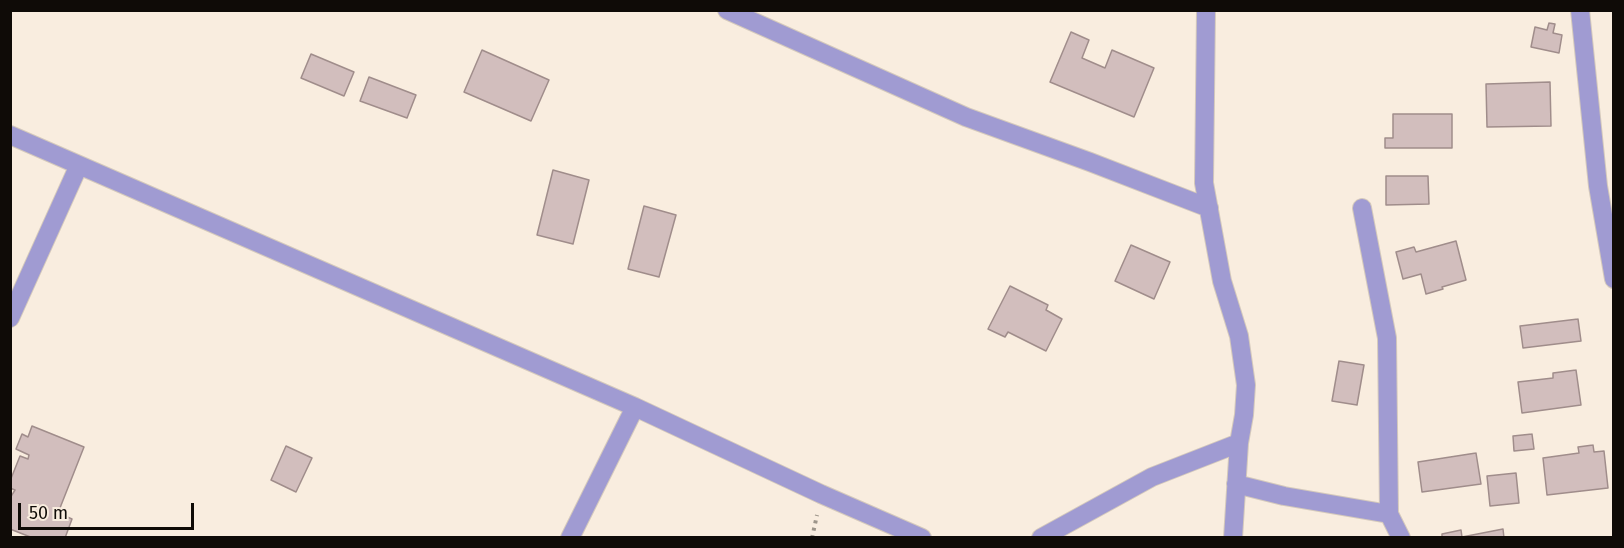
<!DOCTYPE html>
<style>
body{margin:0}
#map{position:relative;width:1624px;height:548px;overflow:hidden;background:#f9eddf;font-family:"Fira Sans",sans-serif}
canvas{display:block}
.frame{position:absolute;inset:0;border:12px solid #0f0b07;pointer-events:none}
.scale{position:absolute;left:18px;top:503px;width:176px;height:27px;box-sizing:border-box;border:3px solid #0f0b07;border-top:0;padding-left:8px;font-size:18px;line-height:21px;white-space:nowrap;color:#0f0b07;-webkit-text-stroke:4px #f9eddf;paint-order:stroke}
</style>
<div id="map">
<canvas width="1624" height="548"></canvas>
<div class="frame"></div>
<div class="scale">50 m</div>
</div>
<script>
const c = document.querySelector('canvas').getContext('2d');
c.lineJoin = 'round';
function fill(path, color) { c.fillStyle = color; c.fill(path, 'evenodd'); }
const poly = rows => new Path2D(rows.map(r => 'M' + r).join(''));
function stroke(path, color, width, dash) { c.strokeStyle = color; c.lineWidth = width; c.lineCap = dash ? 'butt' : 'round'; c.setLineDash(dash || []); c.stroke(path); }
const building = poly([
 [1549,23,1555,24,1553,33,1562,35,1559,53,1531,47,1535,27,1547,30,1549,23],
 [1071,32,1089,40,1082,58,1105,68,1112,50,1154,68,1134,117,1050,82,1071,32],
 [482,50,549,80,531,121,464,92,482,50],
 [311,54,354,72,344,96,301,78,311,54],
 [369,77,416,95,407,118,360,101,369,77],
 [1550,82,1551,126,1487,127,1486,84,1550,82],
 [1393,114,1452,114,1452,148,1385,148,1385,138,1393,138,1393,114],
 [553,170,589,180,573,244,537,235,553,170],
 [1386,176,1428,176,1429,204,1386,205,1386,176],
 [644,206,676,215,659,277,628,269,644,206],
 [1456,241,1466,280,1442,287,1443,289,1426,294,1421,274,1403,279,1396,252,1414,247,1416,252,1456,241],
 [1131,245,1170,262,1154,299,1115,281,1131,245],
 [1010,286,1048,305,1046,310,1062,319,1046,351,1008,332,1005,337,988,329,1010,286],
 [1578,319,1581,341,1523,348,1520,326,1578,319],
 [1339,361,1364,365,1357,405,1332,401,1339,361],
 [1576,370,1581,405,1522,413,1518,382,1553,378,1553,373,1576,370],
 [32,426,84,447,58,513,72,519,65,538,33,538,10,529,10,498,15,490,10,488,10,481,20,456,28,459,29,455,16,449,22,434,28,437,32,426],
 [1532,434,1534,449,1514,451,1513,436,1532,434],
 [1593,445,1594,452,1604,451,1608,488,1547,495,1543,458,1579,453,1578,447,1593,445],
 [286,446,312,458,296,492,271,480,286,446],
 [1476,453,1481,484,1422,492,1418,462,1476,453],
 [1516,473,1519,503,1490,506,1487,476,1516,473],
 [1503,529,1504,538,1442,538,1442,534,1461,530,1462,537,1503,529]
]);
fill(building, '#d2bebd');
stroke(building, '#a08d8b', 1.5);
const street = poly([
 [727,10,966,117,1090,162,1209,208],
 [1206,10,1204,183,1222,281,1239,336,1246,385,1244,415,1239,443,1233,538],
 [1580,10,1598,186,1614,279],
 [10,135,635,407,821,494,922,538],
 [1362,208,1387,338,1389,514],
 [10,318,79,165],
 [1236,484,1284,496,1389,514,1401,538],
 [570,538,635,407],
 [1041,538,1152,477,1239,443]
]);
stroke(street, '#d4c9bc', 20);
stroke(poly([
 [812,538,817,515]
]), '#9d958a', 4, [3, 4.5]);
stroke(street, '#a09bd2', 18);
</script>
